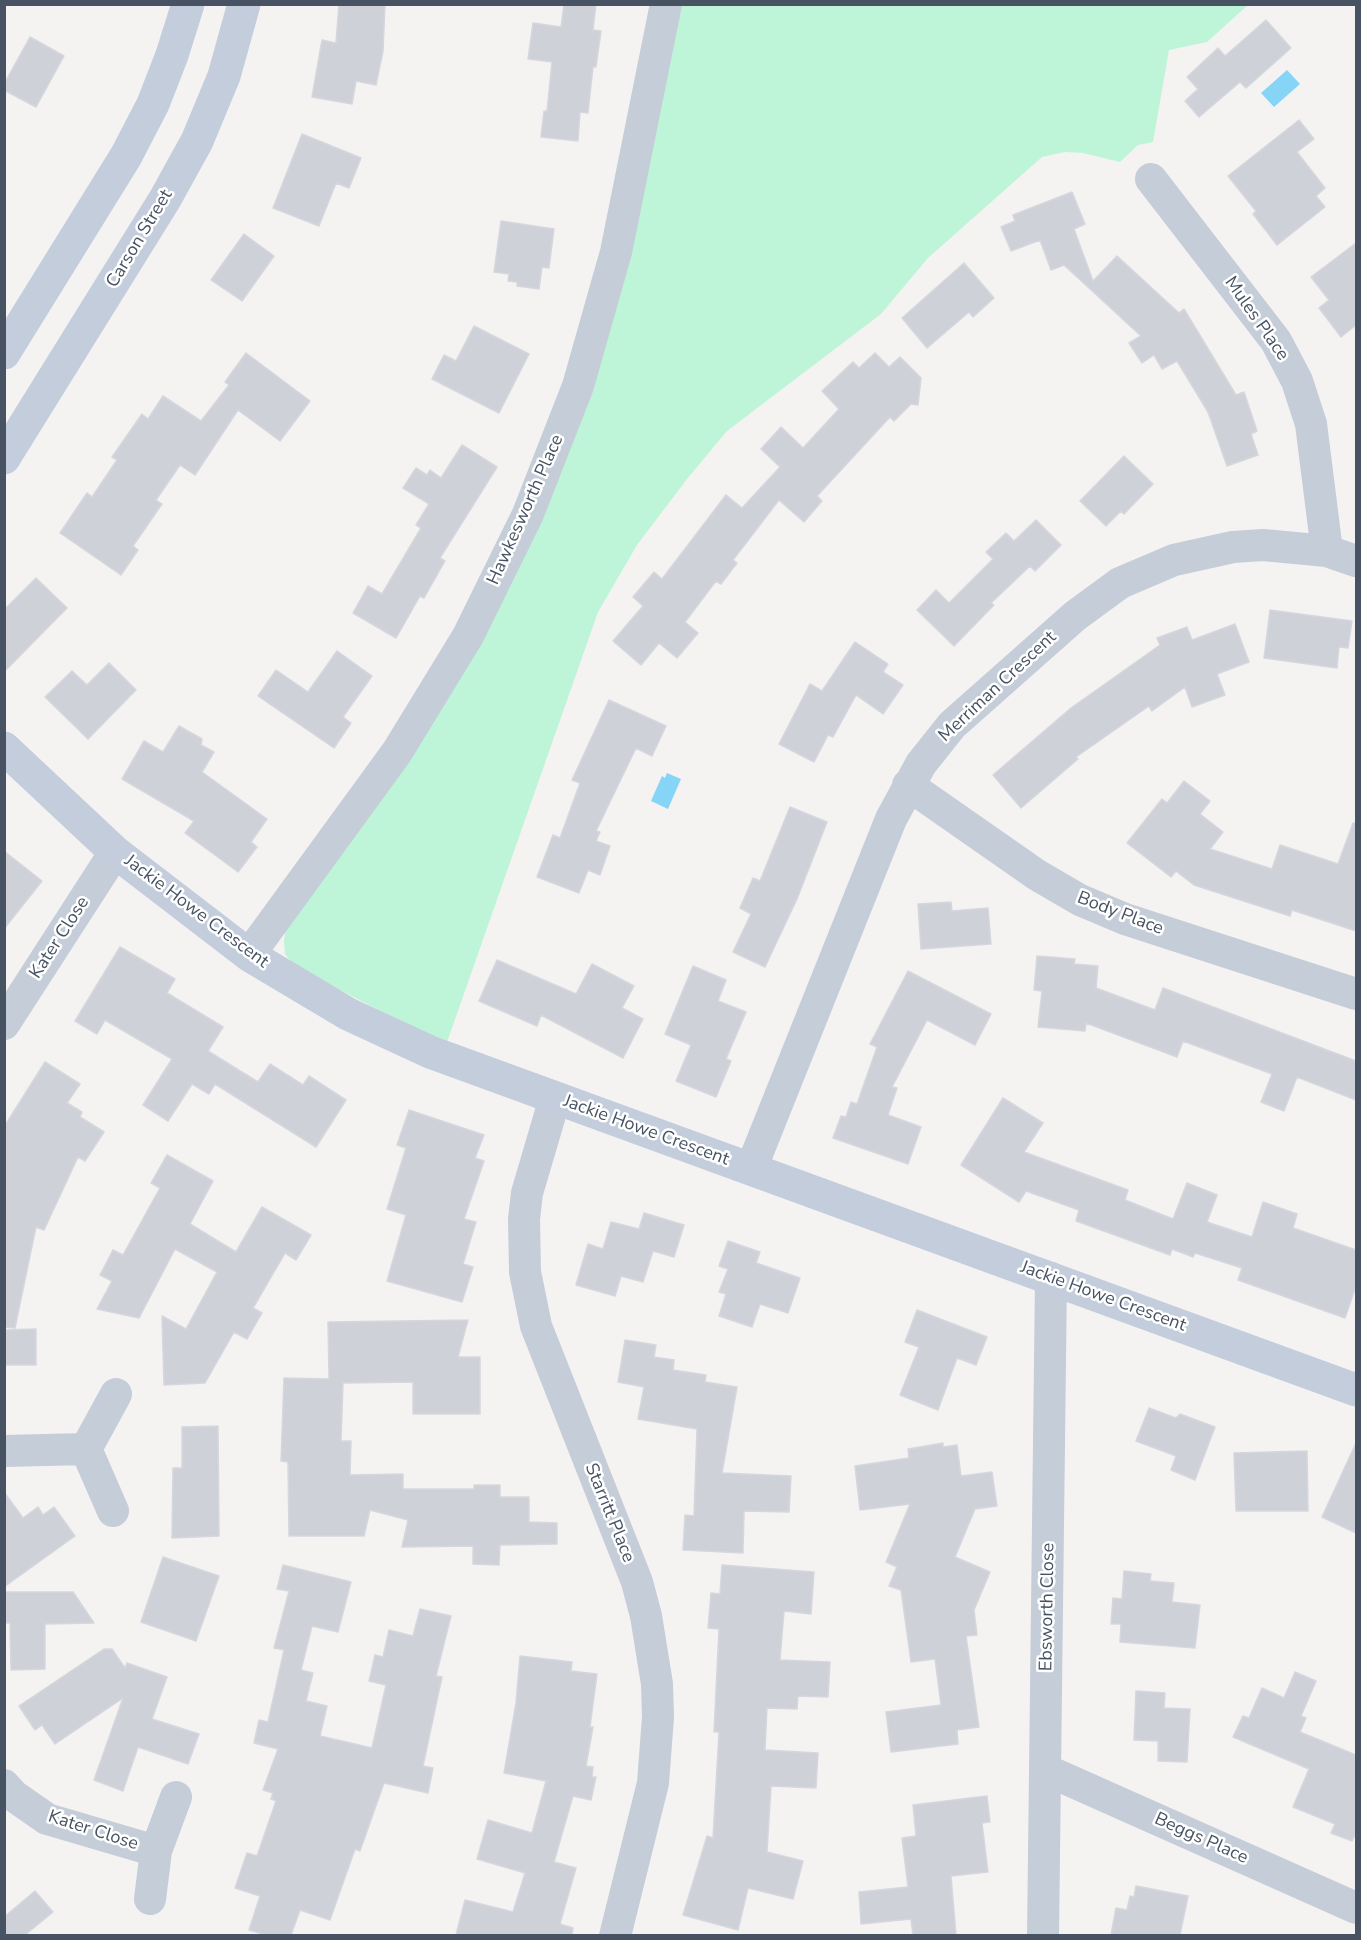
<!DOCTYPE html>
<style>
body{margin:0}
#map{position:relative;width:1361px;height:1940px;overflow:hidden;background:#f5f2f2;font-family:"Nunito Sans",sans-serif}
canvas{display:block}
.frame{position:absolute;inset:0;border:6px solid #475362;pointer-events:none}
</style>
<div id="map">
<canvas width="1361" height="1940"></canvas>
<div class="frame"></div>
</div>
<script>
const c = document.querySelector('canvas').getContext('2d');
c.lineJoin = 'round';
function fill(path, color) { c.fillStyle = color; c.fill(path, 'evenodd'); }
const poly = rows => new Path2D(rows.map(r => 'M' + r).join(''));
function stroke(path, color, width, dash) { c.strokeStyle = color; c.lineWidth = width; c.lineCap = dash ? 'butt' : 'round'; c.setLineDash(dash || []); c.stroke(path); }
function label(font, color, halo, rows, align = 'center') {
  c.font = font + ' "Nunito Sans",sans-serif'; c.lineWidth = 5; c.setLineDash([]); c.textBaseline = 'middle'; c.strokeStyle = halo; c.fillStyle = color; for (const [text, x, y, turn = 0] of rows) {
    c.save(); c.translate(x, y); c.rotate((+turn || 0) * Math.PI / 180); c.textAlign = isNaN(turn) ? turn : align; if (halo) c.strokeText(text, 0, 0); c.fillText(text, 0, 0); c.restore();
  }
}
fill(poly([
 [681,5,1248,5,1207,42,1169,50,1153,142,1138,145,1120,162,1083,153,1065,152,1042,157,928,258,881,314,727,431,687,479,637,545,598,612,446,1045,294,966,285,954,284,941,286,926,528,547]
]), '#bef5d8');
fill(poly([
 [1287,70,1300,84,1274,107,1261,93],
 [667,773,681,779,668,809,651,801,662,776,665,778]
]), '#87d5f6');
const building = poly([
 [339,4,385,4,383,51,376,85,356,81,352,104,312,97,322,40,336,43,339,4],
 [564,4,596,4,593,30,601,31,596,67,593,67,588,113,580,112,578,141,541,137,544,111,547,111,552,62,528,59,533,23,561,27,564,4],
 [1266,20,1291,48,1246,88,1240,82,1199,117,1185,101,1198,89,1187,77,1218,48,1225,56,1266,20],
 [30,37,64,56,36,107,4,90,4,84,30,37],
 [1299,120,1314,139,1297,152,1325,188,1316,196,1325,207,1277,245,1253,214,1256,211,1228,176,1299,120],
 [302,134,361,158,349,188,336,183,319,226,273,208,302,134],
 [1072,192,1085,224,1074,229,1093,281,1117,256,1179,313,1184,309,1236,395,1244,392,1257,431,1251,434,1258,455,1227,466,1208,412,1177,361,1162,369,1154,355,1142,363,1129,343,1141,336,1064,265,1051,270,1040,240,1011,251,1001,227,1015,221,1013,215,1072,192],
 [501,221,554,229,549,268,542,267,539,289,517,286,517,282,508,281,509,274,494,272,501,221],
 [244,234,274,256,242,301,211,280,244,234],
 [1356,243,1356,325,1341,337,1319,308,1329,300,1311,277,1356,243],
 [964,263,994,298,973,317,969,312,927,348,902,318,964,263],
 [474,326,529,354,499,413,432,379,444,355,456,361,474,326],
 [246,353,310,401,280,441,238,410,195,475,180,465,156,500,162,504,133,546,138,550,121,575,60,533,87,493,92,497,117,460,112,457,142,414,148,419,163,396,201,421,229,385,225,382,246,353],
 [875,353,889,367,900,357,921,378,918,405,911,404,894,421,890,417,817,496,822,501,804,522,779,500,733,560,737,563,721,584,716,581,685,622,698,633,677,658,659,643,641,665,613,641,643,606,633,597,654,572,662,579,726,495,742,508,780,467,761,449,781,427,803,448,839,409,822,391,853,362,859,368,875,353],
 [462,445,497,467,440,558,445,561,424,598,420,596,396,638,353,613,368,586,382,594,421,528,416,525,429,504,403,488,416,468,427,475,430,470,441,478,462,445],
 [1124,456,1153,484,1124,514,1121,511,1106,526,1080,501,1124,456],
 [1036,520,1061,545,1035,571,1030,566,991,603,994,605,954,646,917,610,936,590,949,603,993,559,986,552,1006,533,1014,541,1036,520],
 [36,578,67,608,4,672,4,610,36,578],
 [1270,610,1352,621,1348,648,1339,647,1337,668,1264,658,1270,610],
 [1235,624,1249,662,1217,674,1225,695,1192,707,1185,687,1152,711,1149,706,1076,757,1078,759,1021,808,993,775,1071,708,1160,645,1157,638,1187,627,1192,640,1235,624],
 [855,642,888,664,883,672,903,685,883,714,856,695,833,737,828,735,814,762,779,744,810,684,822,691,855,642],
 [337,651,372,676,343,717,351,723,334,748,258,696,276,670,308,692,337,651],
 [109,663,136,690,88,739,45,697,72,671,87,685,109,663],
 [609,700,666,726,652,756,636,748,596,831,600,832,596,841,610,846,600,875,588,870,579,893,537,877,553,835,560,838,580,783,572,780,609,700],
 [179,726,202,739,201,745,214,752,202,772,267,819,251,842,257,847,238,872,185,833,194,821,122,779,144,741,163,752,179,726],
 [1184,781,1210,801,1200,814,1223,832,1210,849,1272,869,1280,845,1338,864,1353,823,1356,823,1356,931,1292,910,1290,916,1194,885,1176,871,1171,877,1127,843,1162,799,1167,803,1184,781],
 [790,807,827,822,797,899,765,967,733,952,751,914,740,908,753,878,760,881,790,807],
 [4,851,42,881,4,929,4,851],
 [951,902,952,911,988,908,991,944,921,949,918,904,951,902],
 [120,947,175,979,167,993,223,1027,208,1051,258,1082,270,1064,303,1085,309,1076,346,1100,316,1147,215,1084,209,1094,192,1084,168,1121,143,1105,172,1059,105,1020,97,1034,75,1021,120,947],
 [1037,956,1075,959,1074,964,1098,966,1096,988,1155,1010,1163,988,1356,1061,1356,1100,1297,1077,1284,1111,1261,1102,1272,1074,1183,1041,1177,1057,1086,1023,1085,1031,1038,1027,1042,991,1034,990,1037,956],
 [497,960,576,994,592,964,634,986,622,1008,643,1019,623,1058,541,1015,537,1026,479,1001,497,960],
 [693,966,726,980,718,1001,746,1012,726,1059,731,1061,716,1097,676,1081,691,1045,665,1034,693,966],
 [908,971,991,1014,975,1045,927,1020,892,1087,897,1088,888,1115,921,1127,908,1164,833,1138,841,1116,846,1117,851,1102,857,1104,877,1047,870,1044,908,971],
 [45,1062,80,1084,67,1103,82,1112,80,1117,104,1132,85,1161,78,1157,44,1230,36,1227,15,1328,4,1327,4,1127,45,1062],
 [1003,1098,1043,1123,1024,1152,1128,1190,1125,1200,1173,1219,1187,1183,1217,1195,1207,1222,1252,1237,1263,1202,1297,1214,1293,1228,1356,1250,1356,1286,1345,1318,1238,1280,1242,1268,1195,1253,1193,1257,1172,1249,1170,1255,1076,1221,1079,1210,1026,1191,1019,1202,961,1165,1003,1098],
 [409,1110,484,1135,475,1158,484,1161,464,1219,476,1222,463,1264,473,1267,462,1302,387,1281,406,1215,387,1209,406,1148,397,1145,409,1110],
 [167,1155,213,1181,190,1224,236,1252,262,1207,311,1235,296,1260,285,1253,253,1308,262,1313,247,1339,234,1332,205,1383,164,1385,162,1316,186,1329,217,1272,175,1249,139,1318,97,1309,112,1281,100,1275,113,1250,123,1255,160,1188,151,1183,167,1155],
 [644,1213,684,1225,674,1257,653,1251,643,1282,621,1276,615,1296,576,1285,588,1244,603,1249,611,1222,639,1229,644,1213],
 [728,1241,760,1252,756,1263,800,1278,788,1313,760,1304,752,1327,719,1316,726,1294,719,1292,728,1269,719,1266,728,1241],
 [917,1310,987,1337,976,1365,957,1358,938,1410,900,1395,919,1347,905,1342,917,1310],
 [468,1320,458,1357,480,1357,480,1414,413,1414,413,1382,343,1383,341,1441,351,1441,350,1475,403,1474,403,1489,474,1489,474,1485,500,1485,500,1497,529,1497,529,1522,557,1523,557,1544,500,1545,499,1565,473,1564,473,1546,402,1547,408,1520,370,1510,364,1536,289,1536,288,1462,281,1461,284,1378,329,1379,328,1322,468,1320],
 [36,1329,36,1365,4,1365,4,1330,36,1329],
 [625,1340,656,1345,654,1357,674,1360,673,1370,706,1375,705,1382,737,1387,722,1473,791,1476,789,1512,744,1511,743,1553,683,1550,685,1515,694,1516,697,1429,638,1419,644,1387,618,1382,625,1340],
 [1149,1408,1176,1418,1180,1414,1215,1427,1195,1480,1171,1470,1176,1456,1136,1441,1149,1408],
 [218,1426,219,1536,172,1538,173,1468,182,1468,182,1427,218,1426],
 [943,1443,943,1447,957,1445,961,1476,992,1472,997,1506,975,1509,955,1557,990,1572,974,1610,977,1635,966,1636,979,1727,957,1730,958,1744,891,1752,886,1712,941,1705,935,1659,911,1662,901,1590,889,1586,897,1567,886,1562,910,1504,860,1510,855,1466,909,1458,908,1449,943,1443],
 [1356,1443,1356,1533,1322,1517,1356,1443],
 [1307,1451,1308,1511,1236,1511,1234,1453,1307,1451],
 [4,1492,23,1518,38,1507,43,1515,54,1507,75,1536,4,1587,4,1492],
 [163,1557,219,1576,196,1641,141,1622,163,1557],
 [283,1565,351,1582,338,1632,312,1626,301,1670,313,1673,306,1701,327,1706,320,1736,372,1748,386,1685,369,1681,375,1655,383,1657,389,1630,413,1636,420,1609,451,1616,436,1676,442,1677,423,1766,433,1768,428,1793,384,1783,360,1851,355,1849,330,1920,300,1910,291,1935,266,1935,249,1930,260,1896,235,1888,247,1853,257,1856,276,1801,271,1799,273,1793,263,1790,278,1749,254,1743,259,1720,268,1722,284,1650,274,1648,289,1591,277,1589,283,1565],
 [722,1565,814,1572,811,1614,784,1611,780,1660,830,1662,828,1697,798,1696,797,1709,767,1708,765,1750,818,1753,816,1788,771,1786,767,1852,803,1861,793,1899,748,1888,738,1930,683,1915,707,1836,713,1838,719,1732,714,1732,719,1629,708,1628,711,1593,720,1594,722,1565],
 [1124,1571,1151,1574,1150,1581,1174,1583,1172,1602,1200,1605,1195,1648,1120,1642,1121,1624,1111,1624,1113,1598,1122,1599,1124,1571],
 [4,1592,73,1592,94,1623,45,1624,45,1669,11,1670,10,1623,4,1623,4,1592],
 [104,1649,112,1649,125,1668,127,1663,167,1677,152,1719,199,1734,188,1764,138,1747,123,1791,94,1780,123,1698,55,1744,42,1725,35,1730,19,1706,104,1649],
 [520,1656,572,1662,571,1671,597,1674,590,1727,593,1727,586,1766,593,1767,592,1777,596,1777,591,1800,573,1796,554,1862,576,1868,560,1924,573,1928,572,1935,456,1935,465,1900,513,1912,525,1873,477,1859,488,1820,532,1833,546,1781,504,1773,516,1703,520,1656],
 [1295,1672,1316,1681,1301,1716,1306,1718,1300,1732,1356,1755,1356,1833,1352,1841,1331,1833,1335,1824,1293,1807,1309,1769,1233,1737,1243,1716,1249,1718,1262,1688,1284,1698,1295,1672],
 [1136,1691,1165,1693,1164,1708,1190,1709,1187,1762,1158,1761,1158,1741,1134,1740,1136,1691],
 [987,1796,990,1822,982,1823,988,1872,951,1876,956,1935,913,1935,911,1919,861,1924,859,1892,908,1887,902,1838,916,1836,913,1805,987,1796],
 [1136,1886,1188,1896,1180,1935,1111,1935,1116,1908,1127,1910,1130,1896,1134,1897,1136,1886],
 [35,1891,53,1912,25,1935,4,1935,4,1917,35,1891]
]);
fill(building, '#ced1d8');
stroke(building, '#d6d7de', 1.5);
stroke(poly([
 [1151,179,1276,341,1297,381,1311,424,1327,551],
 [908,785,1037,875,1080,900,1125,919,1356,994],
 [249,955,397,752,468,636,528,514,578,386,616,252,666,4],
 [4,1024,115,852],
 [555,1098,527,1193,524,1219,525,1272,536,1326,637,1582,646,1616,657,1684,658,1717,653,1783,615,1936],
 [751,1169,891,819,921,764,952,725,1075,616,1120,583,1174,560,1233,547,1263,545,1327,551,1356,561],
 [4,1451,86,1449],
 [113,1511,86,1449,116,1394],
 [1046,1770,1356,1908],
 [4,1785,14,1796,47,1819,156,1851],
 [150,1899,156,1851,176,1797],
 [1043,1936,1051,1278]
]), '#c5cdd8', 32);
stroke(poly([
 [4,353,126,156,153,104,172,55,188,4],
 [4,458,165,199,197,141,224,76,244,4],
 [4,748,115,852,249,955,348,1014,430,1052,1356,1390]
]), '#c3cddc', 33);
label('18px', '#475362', '#fff', [
 ["Carson Street",140,239,-59],
 ["Mules Place",1256,319,55],
 ["Hawkesworth Place",526,510,-66],
 ["Merriman Crescent",998,687,-43],
 ["Jackie Howe Crescent",196,912,37],
 ["Body Place",1120,914,21],
 ["Kater Close",60,938,-57],
 ["Jackie Howe Crescent",646,1131,20],
 ["Jackie Howe Crescent",1103,1297,20],
 ["Starritt Place",609,1513,68],
 ["Ebsworth Close",1048,1607,-89],
 ["Kater Close",93,1831,18],
 ["Beggs Place",1201,1839,24]
]);
</script>
